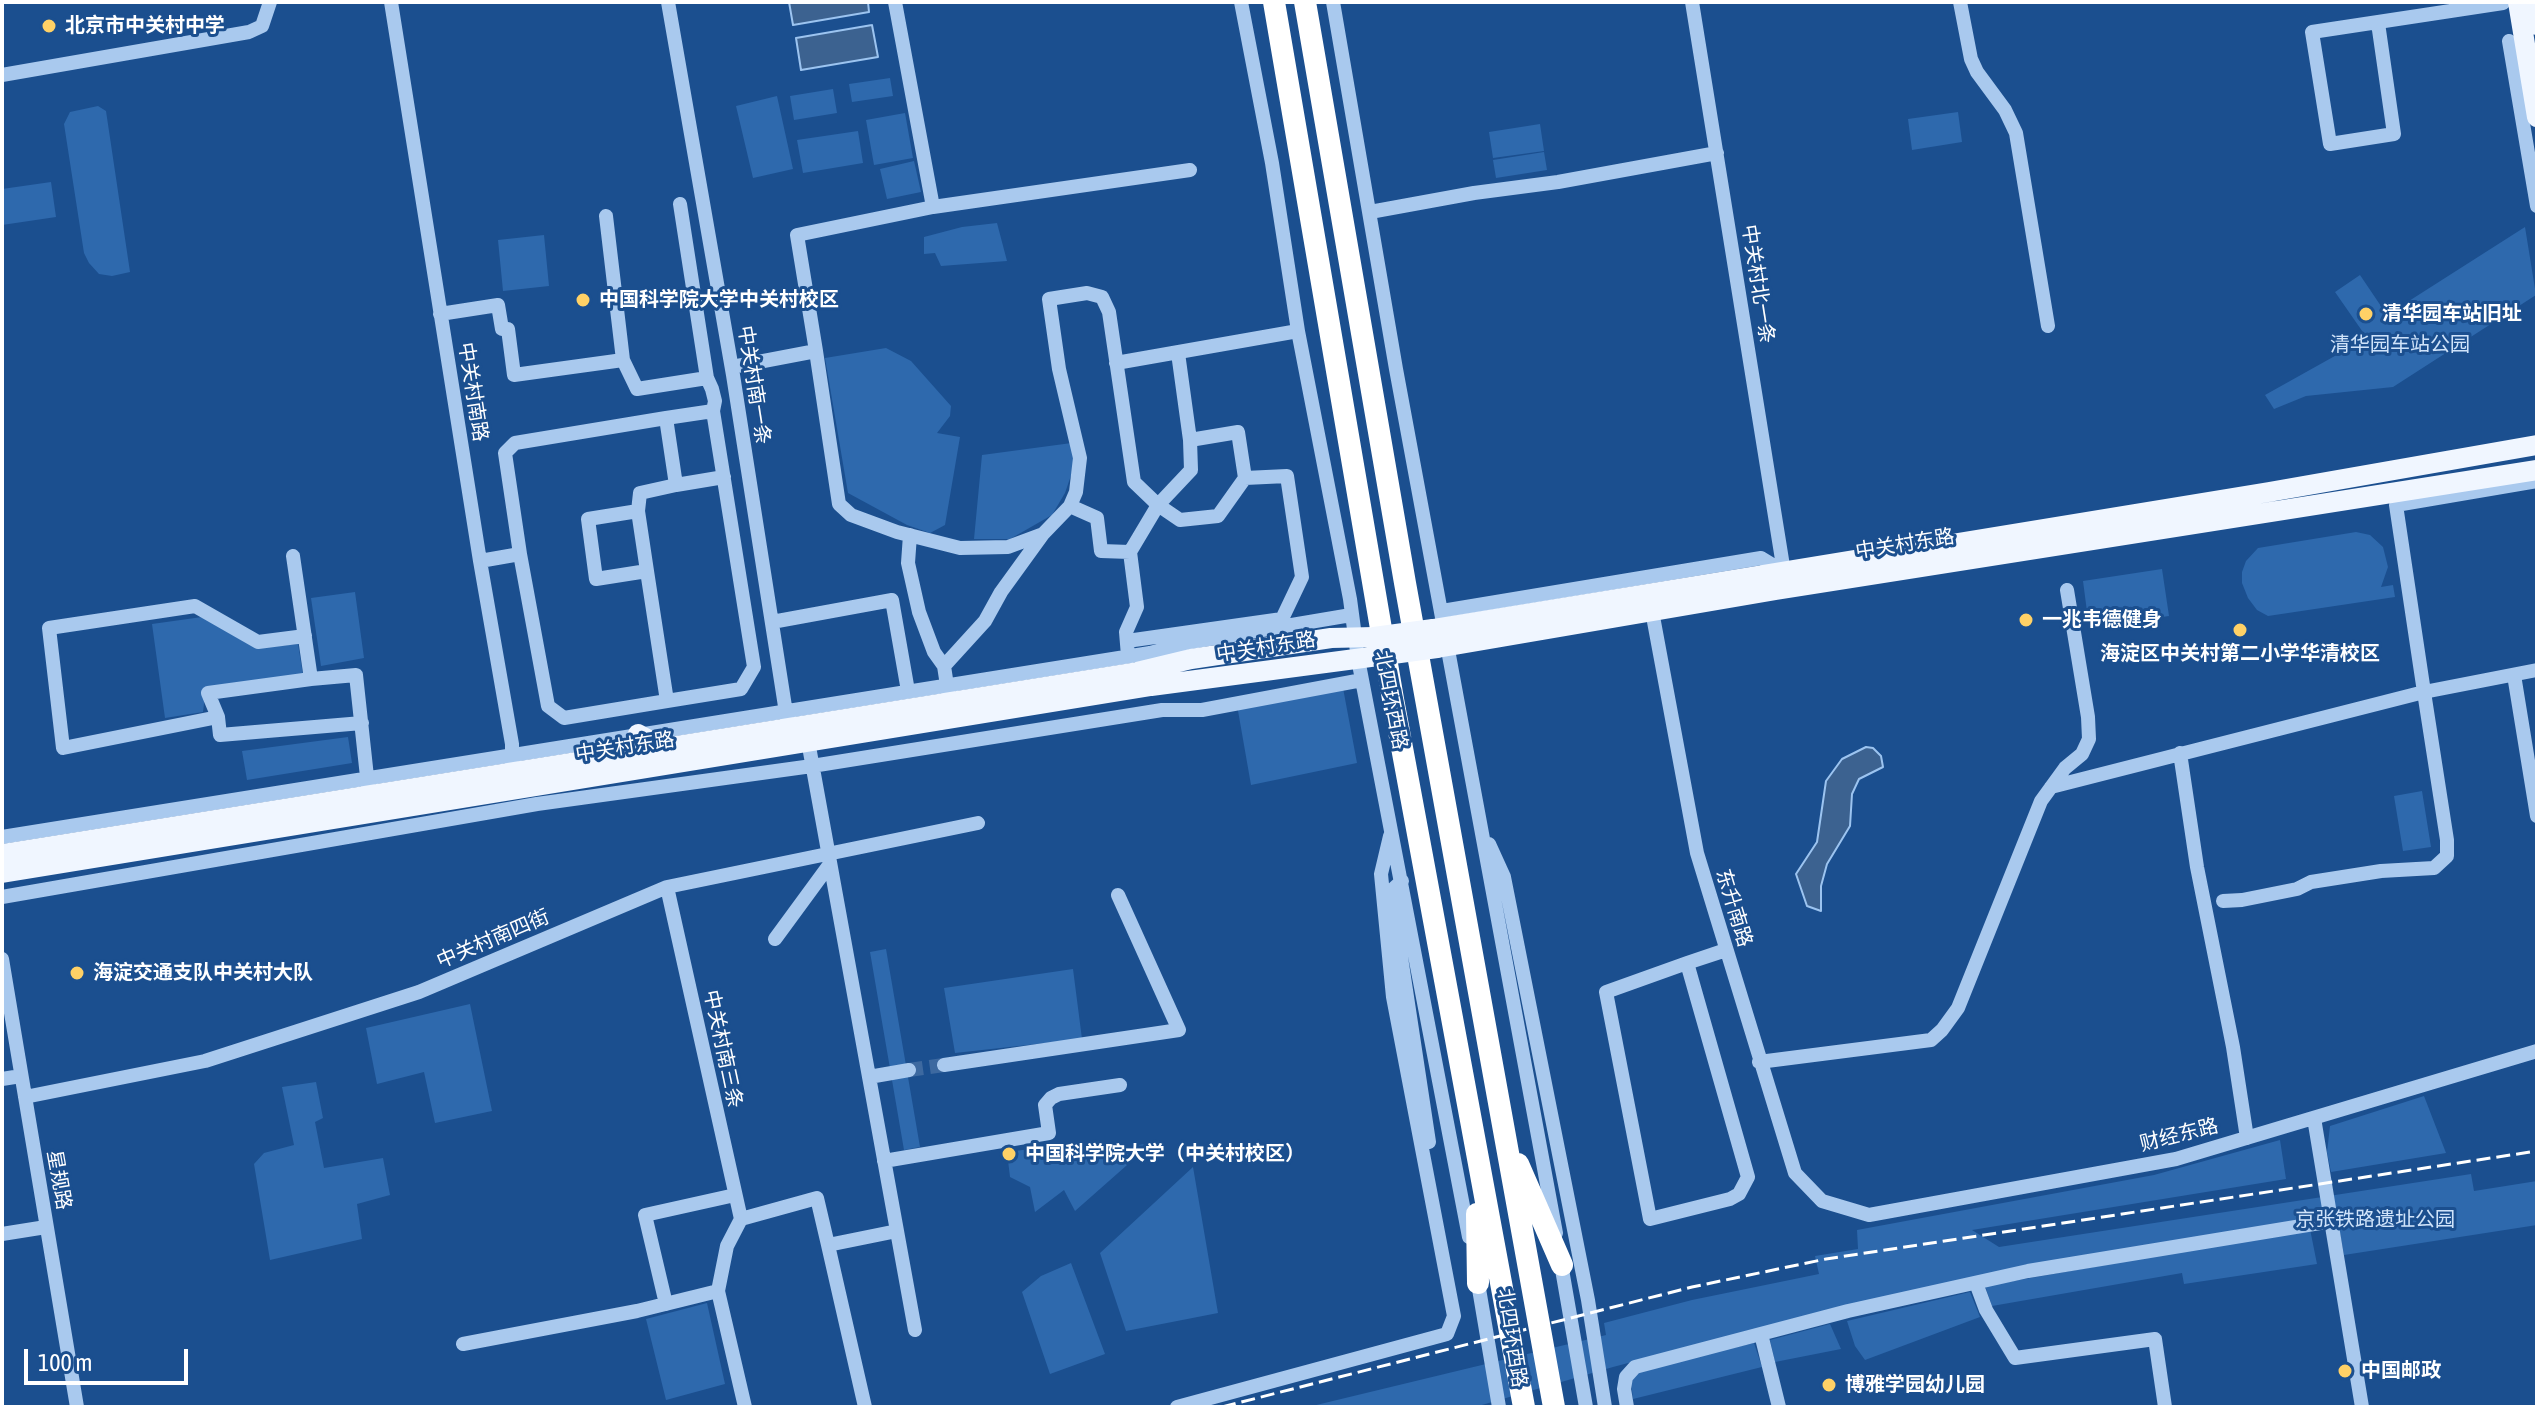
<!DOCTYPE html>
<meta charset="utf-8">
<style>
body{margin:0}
#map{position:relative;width:2539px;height:1409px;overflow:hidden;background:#1b4f8f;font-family:"Asap Condensed",sans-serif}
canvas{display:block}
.frame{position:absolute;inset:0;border:4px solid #fff;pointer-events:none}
.scale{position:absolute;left:24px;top:1349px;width:164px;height:36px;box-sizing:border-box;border:4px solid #fff;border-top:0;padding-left:10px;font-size:24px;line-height:28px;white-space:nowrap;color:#fff;-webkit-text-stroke:6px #1b4f8f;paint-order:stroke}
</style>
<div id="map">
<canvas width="2539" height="1409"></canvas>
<div class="frame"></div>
<div class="scale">100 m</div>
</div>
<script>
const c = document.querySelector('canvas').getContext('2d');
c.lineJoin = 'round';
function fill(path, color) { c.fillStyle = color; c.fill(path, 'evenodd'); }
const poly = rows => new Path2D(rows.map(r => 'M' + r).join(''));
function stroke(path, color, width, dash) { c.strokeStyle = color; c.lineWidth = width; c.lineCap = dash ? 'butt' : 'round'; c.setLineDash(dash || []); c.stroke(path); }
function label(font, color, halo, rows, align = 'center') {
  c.font = font + ' "Asap Condensed","Noto Sans SC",sans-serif'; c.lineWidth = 6; c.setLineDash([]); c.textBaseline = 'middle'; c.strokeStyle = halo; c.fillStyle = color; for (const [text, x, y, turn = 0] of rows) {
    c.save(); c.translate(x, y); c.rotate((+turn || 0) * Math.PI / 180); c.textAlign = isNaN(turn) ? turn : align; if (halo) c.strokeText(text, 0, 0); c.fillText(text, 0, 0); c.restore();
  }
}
fill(poly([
 [890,78,893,96,852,102,849,84],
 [833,89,837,113,794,120,790,96],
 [777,96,793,169,753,178,736,106],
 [98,106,106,111,130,272,112,276,99,274,89,263,84,253,64,124,70,112],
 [1958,112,1962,142,1912,150,1908,119],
 [905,113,913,158,874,165,866,120],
 [1540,124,1544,151,1493,158,1489,132],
 [858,131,863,163,803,173,797,140],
 [1544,152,1547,170,1496,178,1493,160],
 [914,161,921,192,887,199,880,169],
 [51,182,56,217,2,225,2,189],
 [997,223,1007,261,941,266,935,253,924,254,924,237,962,227],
 [2525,227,2536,295,2393,387,2306,396,2274,409,2265,395,2367,338,2335,292,2360,275,2387,315],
 [544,235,549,286,503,291,498,240],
 [886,348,911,361,951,406,950,416,937,433,960,437,945,525,930,533,907,525,848,493,825,358],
 [1079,442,1081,446,1065,493,1052,515,1010,539,974,539,982,455],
 [2356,532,2370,535,2383,547,2388,567,2381,587,2393,585,2395,597,2268,616,2257,610,2248,598,2242,583,2242,572,2246,561,2258,548],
 [2162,569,2169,616,2089,627,2083,581],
 [355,592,364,658,321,666,311,598],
 [202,617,259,648,298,644,303,675,206,687,203,712,165,718,152,624],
 [1343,688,1357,763,1251,785,1237,705],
 [348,737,352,763,247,780,242,751],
 [2422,791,2431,847,2403,851,2394,796],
 [886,949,920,1147,904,1150,870,952],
 [1073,969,1082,1039,955,1053,944,988],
 [470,1004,492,1111,435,1123,424,1072,377,1084,366,1028],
 [316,1082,323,1118,315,1122,324,1168,383,1158,390,1195,357,1204,362,1239,270,1260,254,1164,264,1153,294,1145,282,1087],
 [2424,1096,2446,1153,2331,1172,2327,1152,2330,1126],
 [2280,1140,2286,1179,1972,1230,1999,1247,2471,1174,2474,1191,2537,1181,2537,1225,2344,1255,2337,1217,1845,1306,1613,1367,1475,1407,1308,1407,1606,1335,1604,1323,1692,1300,1819,1274,1815,1256,1858,1249,1857,1230,2154,1175],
 [1152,1143,1075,1211,1064,1190,1035,1212,1030,1187,1010,1177,1007,1152,1038,1148,1041,1160],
 [1193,1167,1218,1313,1126,1331,1100,1253],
 [2310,1229,2317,1264,2184,1284,2182,1273,1992,1306,1985,1286],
 [1071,1263,1105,1354,1050,1374,1022,1292,1041,1276],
 [1970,1292,1980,1317,1865,1360,1855,1346,1847,1321],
 [707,1303,725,1384,666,1400,646,1319],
 [1830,1324,1841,1349,1775,1362,1770,1340],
 [1754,1343,1762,1367,1633,1399,1631,1381,1640,1369]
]), '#2e69ad');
const water = poly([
 [789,2,868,2,869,12,793,25,789,2],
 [872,25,878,57,801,70,796,38,872,25],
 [1866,747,1873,748,1881,756,1883,767,1859,779,1852,794,1850,826,1827,864,1821,886,1821,911,1807,906,1796,874,1817,842,1826,781,1842,759,1866,747]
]);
fill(water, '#3c6290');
stroke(water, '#9cc4f0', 2);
stroke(poly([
 [909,1070,944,1065]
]), '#3d69a0', 14, [14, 7]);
stroke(poly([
 [391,2,480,561,512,744,512,764],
 [668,2,733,375,787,719],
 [1241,2,1272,163,1298,331,1350,599,1358,659,1469,1237],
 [1333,2,1396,369,1556,1233],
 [1692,2,1784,572],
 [1960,2,1971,59,1977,72,2005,110,2016,133,2048,326],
 [2378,23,2394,134,2330,144,2312,32,2503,3],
 [2509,41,2537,206],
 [2,75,249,32,262,26,270,2],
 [680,204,707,378],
 [933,207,1190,170],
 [1370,212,1474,193,1558,182,1717,153],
 [606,216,623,360,637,389,707,378,712,389,715,401,713,411,666,418,676,485,724,477],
 [440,314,498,305,502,329,508,329,514,375,623,360],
 [816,351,839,504,851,515,897,532,960,548,1008,547,1043,534,1070,506,1076,492,1080,458,1059,369,1049,299,1087,293,1102,297,1109,312,1134,482,1158,505,1130,552,1137,607,1126,632,1128,656],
 [1116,363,1298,331],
 [732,367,816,351,797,235,933,207,895,2],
 [1190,440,1191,470,1158,505,1180,520,1218,516,1245,478],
 [2537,481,2396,505,2424,692,2537,670],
 [1070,506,1097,518,1101,551,1130,552],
 [638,511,647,571],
 [910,535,908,563,919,612,934,652,944,666],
 [520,554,548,706,564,718,667,701,647,571,596,579,588,519,638,511,640,493,676,485],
 [293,556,311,679,356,675,368,786],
 [480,561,520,554,505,453,515,443,666,418],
 [1442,611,1761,558,1784,572],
 [1652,611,1697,853,1795,1173,1822,1201,1869,1215,2176,1159,2537,1051],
 [772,622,892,600,908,691],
 [305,636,258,642,195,606,49,628,63,748,218,717,220,735,362,723],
 [1127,641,1282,619,1302,577,1287,476,1245,478,1238,432,1190,440,1178,353],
 [2514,675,2537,816],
 [948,692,944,666,985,621,1001,592,1043,534],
 [667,701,741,689,754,667,713,411],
 [218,717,208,693,311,679],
 [808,741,915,1330],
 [2180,753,2197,867,2233,1047,2247,1138],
 [2051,787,2424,692,2447,840,2447,856,2434,868,2381,871,2311,882,2297,889,2242,900,2223,901],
 [2,837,1150,653,1191,642,1351,615],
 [1489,844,1504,877,1588,1300,1605,1407],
 [1402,881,1391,891,1429,1142],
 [667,887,741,1219],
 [2,897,537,804,812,766,1162,710,1202,710,1362,680],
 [775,939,830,864],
 [2,959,77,1407],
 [1687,963,1748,1177,1739,1194,1730,1199,1650,1219,1606,992,1687,963,1726,950],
 [1759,1062,1931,1040,1942,1030,1958,1008,2041,801,2065,768,2082,754,2089,739,2088,717,2067,590],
 [944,1065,1179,1030,1118,895],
 [869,1077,909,1070],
 [2,1079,21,1076],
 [25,1097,205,1061,419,992,667,887,978,823],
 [2314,1118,2362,1407],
 [884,1161,1049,1133,1045,1105,1051,1098,1059,1094,1120,1085],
 [2,1234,46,1227],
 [828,1245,865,1407],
 [1560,1258,1586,1407],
 [1477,1277,1499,1407],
 [1976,1283,1986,1310,2015,1358,2155,1339,2165,1407],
 [666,1304,645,1215,735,1195],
 [1761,1334,1779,1407],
 [463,1344,637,1311,718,1291],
 [745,1407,718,1291,727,1246,741,1219,817,1198,828,1245,897,1231],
 [1177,1407,1447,1334,1454,1316,1393,997,1381,874,1390,836],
 [1627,1407,1624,1389,1626,1377,1635,1367,1848,1311,2028,1271,2332,1221]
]), '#a9c9ee', 14);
stroke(poly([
 [2518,2,2537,117],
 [2534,2,2537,25],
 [1433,629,2269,492,2537,445],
 [1437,648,1776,590,2537,470],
 [638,734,664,748],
 [2,854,1137,672,1191,659,1331,638,1374,637],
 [2,873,1151,686,1378,656]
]), '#f0f6ff', 20);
stroke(poly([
 [1274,2,1393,699,1524,1407],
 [1305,2,1405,583,1554,1407],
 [1518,1164,1562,1265],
 [1477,1214,1478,1283]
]), '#fff', 22);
stroke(poly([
 [1222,1407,1692,1287,1826,1259,2537,1151]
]), '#fff', 3, [14, 6]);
stroke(poly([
 [1374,637,1433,629],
 [1378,656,1437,648]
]), '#f0f6ff', 20);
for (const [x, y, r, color] of [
 [49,26,8,"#ffd166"],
 [583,300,8,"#ffd166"],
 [2366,314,8,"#ffd166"],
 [2026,620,8,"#ffd166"],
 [2240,630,8,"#ffd166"],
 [77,973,8,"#ffd166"],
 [1009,1154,8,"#ffd166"],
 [2345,1371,8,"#ffd166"],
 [1829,1385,8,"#ffd166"]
]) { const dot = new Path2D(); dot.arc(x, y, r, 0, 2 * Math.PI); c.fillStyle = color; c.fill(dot); stroke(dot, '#1b4f8f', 3); }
label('bold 20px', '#fff', '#1b4f8f', [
 ["北京市中关村中学",65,26],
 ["中国科学院大学中关村校区",599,300],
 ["清华园车站旧址",2382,314],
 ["一兆韦德健身",2042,620],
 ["海淀区中关村第二小学华清校区",2240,654,"center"],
 ["海淀交通支队中关村大队",93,973],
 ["中国科学院大学（中关村校区）",1025,1154],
 ["中国邮政",2361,1371],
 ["博雅学园幼儿园",1845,1385]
], 'left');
label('20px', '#fff', '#1b4f8f', [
 ["中关村北一条",1758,284,81],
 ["中关村南一条",754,385,81],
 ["中关村南路",473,392,81],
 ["中关村东路",1905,544,-9],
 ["中关村东路",1266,647,-9],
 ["北四环西路",1391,700,79],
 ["中关村东路",625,747,-9],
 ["东升南路",1734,908,73],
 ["中关村南四街",493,939,-23],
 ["中关村南三条",723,1049,78],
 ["财经东路",2179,1135,-14],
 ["星规路",59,1180,80],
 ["北四环西路",1512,1338,81]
]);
label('20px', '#cfe3fa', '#1b4f8f', [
 ["清华园车站公园",2400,345],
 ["京张铁路遗址公园",2375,1220]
]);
</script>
